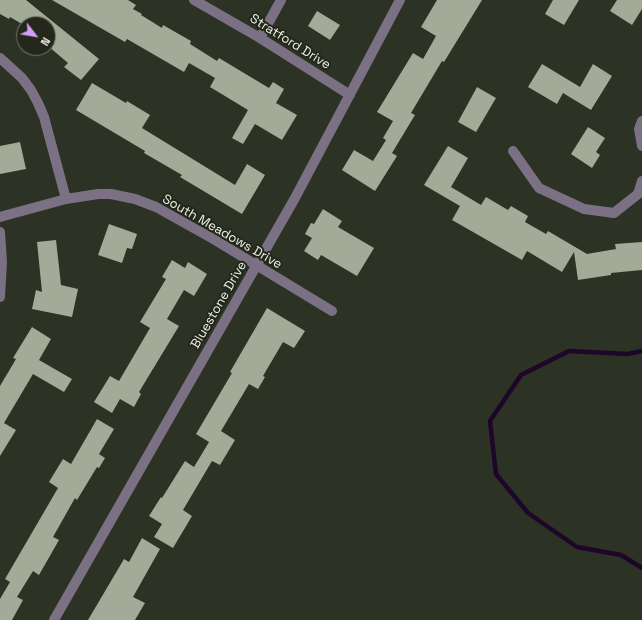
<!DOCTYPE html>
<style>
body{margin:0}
#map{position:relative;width:642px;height:620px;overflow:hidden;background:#2c3224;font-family:"Space Grotesk",sans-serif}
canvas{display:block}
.north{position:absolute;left:16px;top:16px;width:40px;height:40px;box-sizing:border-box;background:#23281a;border:1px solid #74786c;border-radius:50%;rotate:121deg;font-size:11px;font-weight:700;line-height:16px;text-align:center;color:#edf1e8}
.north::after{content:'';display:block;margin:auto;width:14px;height:18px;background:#d69bf9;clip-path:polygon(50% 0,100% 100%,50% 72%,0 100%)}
</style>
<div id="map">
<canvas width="642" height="620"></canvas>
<div class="north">N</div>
</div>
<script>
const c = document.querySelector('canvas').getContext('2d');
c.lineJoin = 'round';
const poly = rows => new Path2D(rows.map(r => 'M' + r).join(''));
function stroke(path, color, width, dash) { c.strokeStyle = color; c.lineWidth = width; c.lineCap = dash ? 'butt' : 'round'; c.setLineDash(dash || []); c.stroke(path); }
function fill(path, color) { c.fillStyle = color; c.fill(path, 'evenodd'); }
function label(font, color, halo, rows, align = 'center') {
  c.font = font + ' "Space Grotesk",sans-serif'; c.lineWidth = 4; c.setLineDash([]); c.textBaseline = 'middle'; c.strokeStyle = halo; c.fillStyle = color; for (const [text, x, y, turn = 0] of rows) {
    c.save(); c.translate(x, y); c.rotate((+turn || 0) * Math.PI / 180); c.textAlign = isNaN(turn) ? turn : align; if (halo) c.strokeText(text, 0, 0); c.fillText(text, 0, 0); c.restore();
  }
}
stroke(poly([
 [642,351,628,354,569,351,521,375,490,421,496,474,528,513,577,547,621,555,642,568]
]), '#1e062a', 4.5);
fill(poly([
 [0,0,26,0,99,59,81,80,64,67,68,63,48,46,48,24,22,24,10,17,9,19,0,14],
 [52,0,128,0,136,5,133,9,142,14,141,15,162,28,163,25,191,41,190,44,217,61,219,58,269,88,273,82,284,89,276,103,297,115,282,140,255,124,243,144,232,138,248,110,210,87,215,78,189,63,184,72,127,39,125,42],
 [437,0,482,0,444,62,442,61,411,113,415,115,392,153,397,156,375,191,342,170,354,150,373,161,386,140,383,138,393,121,377,112,413,53,423,59,436,36,421,27],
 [553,0,579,0,564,25,545,14],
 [617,0,642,0,642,9,632,25,610,11],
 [317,11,340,25,330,40,308,26],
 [542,64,580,87,593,64,612,76,591,110,563,93,557,104,528,87],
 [92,83,126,103,127,101,150,115,142,128,235,185,247,164,265,175,242,214,180,177,182,175,144,153,145,151,76,110],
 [477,87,496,98,476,132,458,122],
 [588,127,605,138,596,152,600,155,592,168,571,154],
 [20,142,26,169,0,174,0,146],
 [448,146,468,158,451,187,481,205,486,197,508,210,511,206,528,216,525,222,546,234,548,231,587,254,616,249,615,244,642,242,642,270,611,273,611,275,578,280,574,252,562,272,527,251,522,260,452,220,460,206,424,185],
 [323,209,342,221,338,227,374,248,357,276,321,255,318,260,304,251,312,238,305,234,311,223,314,224],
 [109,224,137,234,132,249,127,248,122,263,98,255],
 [56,240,61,285,78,289,72,317,32,309,36,290,42,292,37,242],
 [172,260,185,268,188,262,207,274,194,296,184,290,167,319,179,326,139,392,141,394,134,407,120,399,112,413,94,402,110,376,119,381,150,328,140,322,166,279,162,277],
 [267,308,305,331,294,348,283,342,263,376,265,377,258,389,249,384,221,431,235,440,220,465,212,461,183,510,192,516,173,548,154,537,162,524,149,516,161,497,162,498,185,461,194,467,209,442,196,434,232,373,230,372],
 [32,327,51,339,39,360,72,379,64,392,33,374,4,423,16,430,0,456,0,386,16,359,13,358],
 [97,419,114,429,99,454,105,458,99,468,97,467,77,500,75,498,53,537,59,540,39,575,33,571,17,597,23,600,12,620,0,620,0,599,10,582,5,579,58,488,49,482,63,459,71,464],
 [142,538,160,549,133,597,145,603,135,620,88,620,124,559,129,562]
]), '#a3aa98');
stroke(poly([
 [194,0,260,38,350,95],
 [260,38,281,0],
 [0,58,22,78,31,90,38,103,44,117,66,199],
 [642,121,639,129,642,146],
 [513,151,539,188,584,209,614,213,638,194,642,181],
 [0,217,66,199,98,194,111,194,135,199,156,207,215,240,332,311],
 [0,232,2,262,0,297],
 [54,620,295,198,400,0]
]), '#7c7184', 10);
label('13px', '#edf1e8', '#23281a', [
 ["Stratford Drive",290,42,32],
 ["South Meadows Drive",222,232,30],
 ["Bluestone Drive",219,305,-60]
]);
</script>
